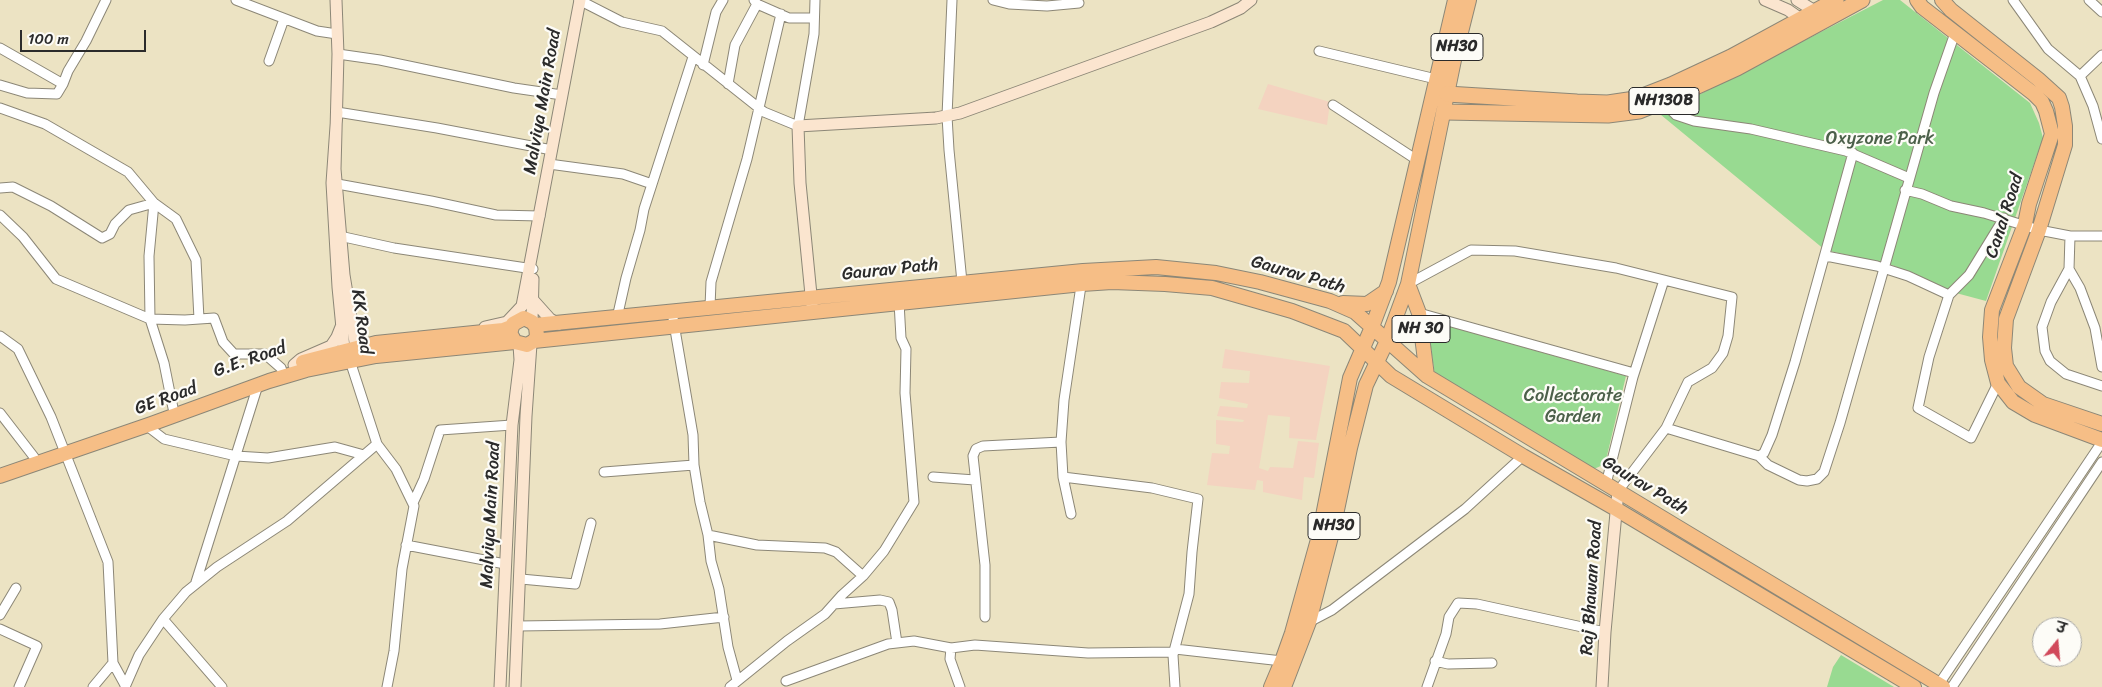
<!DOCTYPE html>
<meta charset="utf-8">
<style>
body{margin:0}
#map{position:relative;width:2102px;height:687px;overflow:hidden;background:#ece3c3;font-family:Sriracha,"Playpen Sans Deva",sans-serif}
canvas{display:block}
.north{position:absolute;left:2032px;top:617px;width:50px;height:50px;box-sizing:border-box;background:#fdfcf7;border:1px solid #a9a8a5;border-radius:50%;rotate:17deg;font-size:14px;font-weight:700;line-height:20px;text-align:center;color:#2b2b2b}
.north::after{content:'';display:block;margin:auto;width:18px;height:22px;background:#d1495b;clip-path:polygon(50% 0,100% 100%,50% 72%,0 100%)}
.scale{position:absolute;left:20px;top:30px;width:126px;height:22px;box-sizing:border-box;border:2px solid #2b2b2b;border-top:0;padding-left:6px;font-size:15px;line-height:18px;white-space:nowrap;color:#2b2b2b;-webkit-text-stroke:4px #fdfcf7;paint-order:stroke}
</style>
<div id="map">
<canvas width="2102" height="687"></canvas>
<div class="north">उ</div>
<div class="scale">100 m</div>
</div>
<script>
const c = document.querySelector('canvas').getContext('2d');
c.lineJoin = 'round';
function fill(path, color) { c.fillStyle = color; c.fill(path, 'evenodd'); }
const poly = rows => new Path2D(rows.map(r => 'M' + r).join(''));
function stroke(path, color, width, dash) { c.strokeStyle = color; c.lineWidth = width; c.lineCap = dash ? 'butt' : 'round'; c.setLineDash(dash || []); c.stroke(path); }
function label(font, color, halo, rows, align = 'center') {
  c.font = font + ' Sriracha,sans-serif'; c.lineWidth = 4.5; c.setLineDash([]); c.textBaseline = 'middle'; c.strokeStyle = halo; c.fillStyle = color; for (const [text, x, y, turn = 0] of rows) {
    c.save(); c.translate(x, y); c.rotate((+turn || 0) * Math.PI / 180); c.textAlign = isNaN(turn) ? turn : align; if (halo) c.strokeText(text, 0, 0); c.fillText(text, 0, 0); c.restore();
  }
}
fill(poly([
 [1268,84,1330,102,1327,125,1258,109],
 [1225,349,1330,366,1316,440,1289,438,1290,417,1268,415,1259,468,1268,471,1270,467,1293,468,1298,441,1319,443,1314,478,1304,477,1302,500,1263,492,1263,481,1257,480,1255,490,1207,485,1212,453,1229,454,1230,446,1216,444,1216,420,1243,422,1244,420,1217,416,1220,406,1247,408,1248,404,1219,398,1221,382,1249,383,1250,371,1222,368]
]), '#f4d3c0');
fill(poly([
 [1883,0,1900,0,2030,103,2039,123,2043,138,1986,301,1956,293,1892,265,1825,250,1655,110,1689,100],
 [1427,320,1626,376,1605,464,1594,469,1435,376],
 [1841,655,1894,687,1827,687,1833,667]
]), '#98da91');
const street = poly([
 [236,0,317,31,337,34],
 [579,0,622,22,662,31,764,112,798,126,814,34,815,0],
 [754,0,757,4,789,18,814,18],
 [952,0,947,116,949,150,962,282],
 [993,0,1009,4,1047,6,1079,3],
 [2013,0,2048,49,2080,76,2093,106,2102,139],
 [2089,0,2102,12],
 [0,48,63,84,68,71,86,41,106,0],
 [1319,51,1436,79],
 [338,54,380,60,514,88,562,95],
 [269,61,284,19],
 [703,65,716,12,723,0],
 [2080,76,2102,55],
 [728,84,735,45,757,4],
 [0,85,27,93,57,94,63,84],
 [1667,96,1671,110,1676,115,1694,121,1751,129,1846,151,1909,178],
 [1333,105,1417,160],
 [0,108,45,124,128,172,154,203,176,219,196,260,199,319],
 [337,112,437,128,552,150],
 [549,164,623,174,652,184],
 [332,183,431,201,496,215,540,216],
 [0,188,13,187,51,206,102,238,110,234,115,224,129,210,154,203,149,256,150,319,164,363,173,408],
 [1905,190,1922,194,1951,206,1984,213,2039,230,2070,236,2102,236],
 [0,215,23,237,56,279,150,319,185,320,214,318,223,342,234,354,265,354,281,368,284,376],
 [335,235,394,248,533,269],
 [2070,236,2069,269,2051,302,2042,327,2045,351,2050,361,2066,374,2102,386],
 [1826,256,1877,266,1908,276,1949,295],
 [2069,269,2080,288,2095,328,2102,367],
 [1408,284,1471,250,1515,251,1616,268,1732,297,1728,336,1723,353,1712,368,1688,382,1666,428,1618,491],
 [710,307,711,282,747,159,781,14],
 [672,312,693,435,694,465,700,502,708,535,711,561,719,589,728,647,737,680],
 [1419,313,1634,373],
 [617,318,626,278,640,230,644,209,693,57],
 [0,336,18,349,51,417,108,562,113,663,93,687],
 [352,367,377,444,396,469,414,506,402,569,394,651,387,687],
 [1998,383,1971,438,1918,408,1929,357,1949,295,1969,275,2004,218],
 [0,413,34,457],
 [147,426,164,439,236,456,268,458,335,447,364,455],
 [1666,428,1759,456,1768,465,1799,480,1807,481,1817,479,1824,472,1840,423,1934,93,1955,33],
 [1759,456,1764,453,1772,435,1795,362,1853,153],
 [604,472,694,465],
 [933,477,975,480],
 [1063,477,1152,488,1198,499,1192,552,1189,594,1173,655,1175,687],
 [1606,484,1633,377,1664,280],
 [413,503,424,479,440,430,512,425],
 [1071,514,1063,477,1061,442,1064,400,1082,279],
 [708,535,757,545,825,548,836,552,863,576],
 [406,545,505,564],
 [521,579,575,584,591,523],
 [196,582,258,385],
 [834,604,880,600,889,602,892,610,897,643],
 [0,615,16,588],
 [985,617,985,565,973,456,976,449,983,446,1061,442],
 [163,619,222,687],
 [1309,622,1332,610,1465,509,1523,456],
 [518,626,660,624,724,617],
 [0,629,37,646,19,687],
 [951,648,950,659,960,687],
 [1175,649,1282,661],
 [1435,661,1448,664,1492,663],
 [113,663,125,685],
 [786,681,888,644,914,641,951,648,975,645,1088,653,1174,652],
 [1939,684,2102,442],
 [125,687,139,655,163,619,186,592,217,567,287,521,377,444],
 [730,687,787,641,825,614,842,595,863,576,884,551,914,502,905,393,906,349,901,338,899,302],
 [1427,687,1446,634,1449,617,1458,603,1477,604,1605,632],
 [1952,687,2102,462]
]);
const secondary = poly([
 [336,0,338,54,335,169,344,275,357,354],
 [1765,0,1788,10,1805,22],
 [1797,0,1821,15],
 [337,112,332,183,338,287,345,359],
 [533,300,550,319,559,324],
 [812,305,800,183,798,126,936,118,960,113,1211,22,1241,8,1251,0],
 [532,322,533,279],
 [485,327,507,322,522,306,580,0],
 [294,365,301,359,331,346,337,337,341,327],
 [500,687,512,425,520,360,519,345],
 [515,687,526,416,531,344],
 [1602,687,1605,632,1618,491]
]);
const primary = poly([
 [1917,0,1922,7,2034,94,2042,102,2046,111,2052,134,2029,204,2025,224,1992,310,1990,337,1992,360,1998,383,2013,402,2035,415,2102,440],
 [1942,0,1951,10,2038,79,2059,98,2062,107,2065,126,2065,145,2039,230,2006,319,2004,348,2006,366,2019,387,2043,404,2102,424],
 [1408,284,1419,313,1427,376],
 [1343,303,1367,304,1386,291],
 [535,325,1083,271,1156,267,1216,273,1260,282,1330,301,1355,312,1427,376,1943,687],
 [534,341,1082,284,1112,282,1165,284,1212,288,1292,311,1344,331,1391,376,1523,456,1616,509,1914,687],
 [303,362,376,343,503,330,511,327],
 [0,476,151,424,269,381,306,370,376,356,515,342,527,345,534,341,537,336,536,327,532,322,524,318,513,324,510,333,515,342],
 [1271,687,1282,661,1292,633,1319,536,1350,378,1372,327,1389,282,1455,0],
 [1284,687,1309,622,1333,529,1350,448,1366,385,1387,341,1408,284,1454,60,1469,0]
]);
const highway = poly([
 [1447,94,1577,102,1608,103,1635,99,1671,85,1731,57,1836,0],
 [1444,112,1608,115,1639,111,1676,96,1737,68,1862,0]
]);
stroke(street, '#8c8777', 11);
stroke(secondary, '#8c8777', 13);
stroke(primary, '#8c8777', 16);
stroke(highway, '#8c8777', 17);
stroke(street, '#fff', 9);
stroke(secondary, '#fbe5cf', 11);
stroke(primary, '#f6be86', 14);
stroke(highway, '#f6be86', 15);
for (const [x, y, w] of [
 [1457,47,52],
 [1664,101,70],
 [1421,329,58],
 [1334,526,52]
]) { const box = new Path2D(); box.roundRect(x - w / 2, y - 13.5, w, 27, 4); c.fillStyle = '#fdfcf7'; c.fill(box); stroke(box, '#2b2b2b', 1); }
label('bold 16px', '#2b2b2b', null, [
 ["NH30",1457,47],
 ["NH130B",1664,101],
 ["NH 30",1421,329],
 ["NH30",1334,526]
]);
label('18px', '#2b2b2b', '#fdfcf7', [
 ["Malviya Main Road",543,102,-80],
 ["Canal Road",2005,216,-72],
 ["Gaurav Path",890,270,-6],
 ["Gaurav Path",1298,275,16],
 ["KK Road",361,322,82],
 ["G.E. Road",250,360,-19],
 ["GE Road",166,399,-20],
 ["Gaurav Path",1645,486,31],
 ["Malviya Main Road",491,515,-87],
 ["Raj Bhawan Road",1592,588,-86]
]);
label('18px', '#4c604a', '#fdfcf7', [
 ["Oxyzone Park",1880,139],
 ["Collectorate",1573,396],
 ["Garden",1573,417]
]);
</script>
